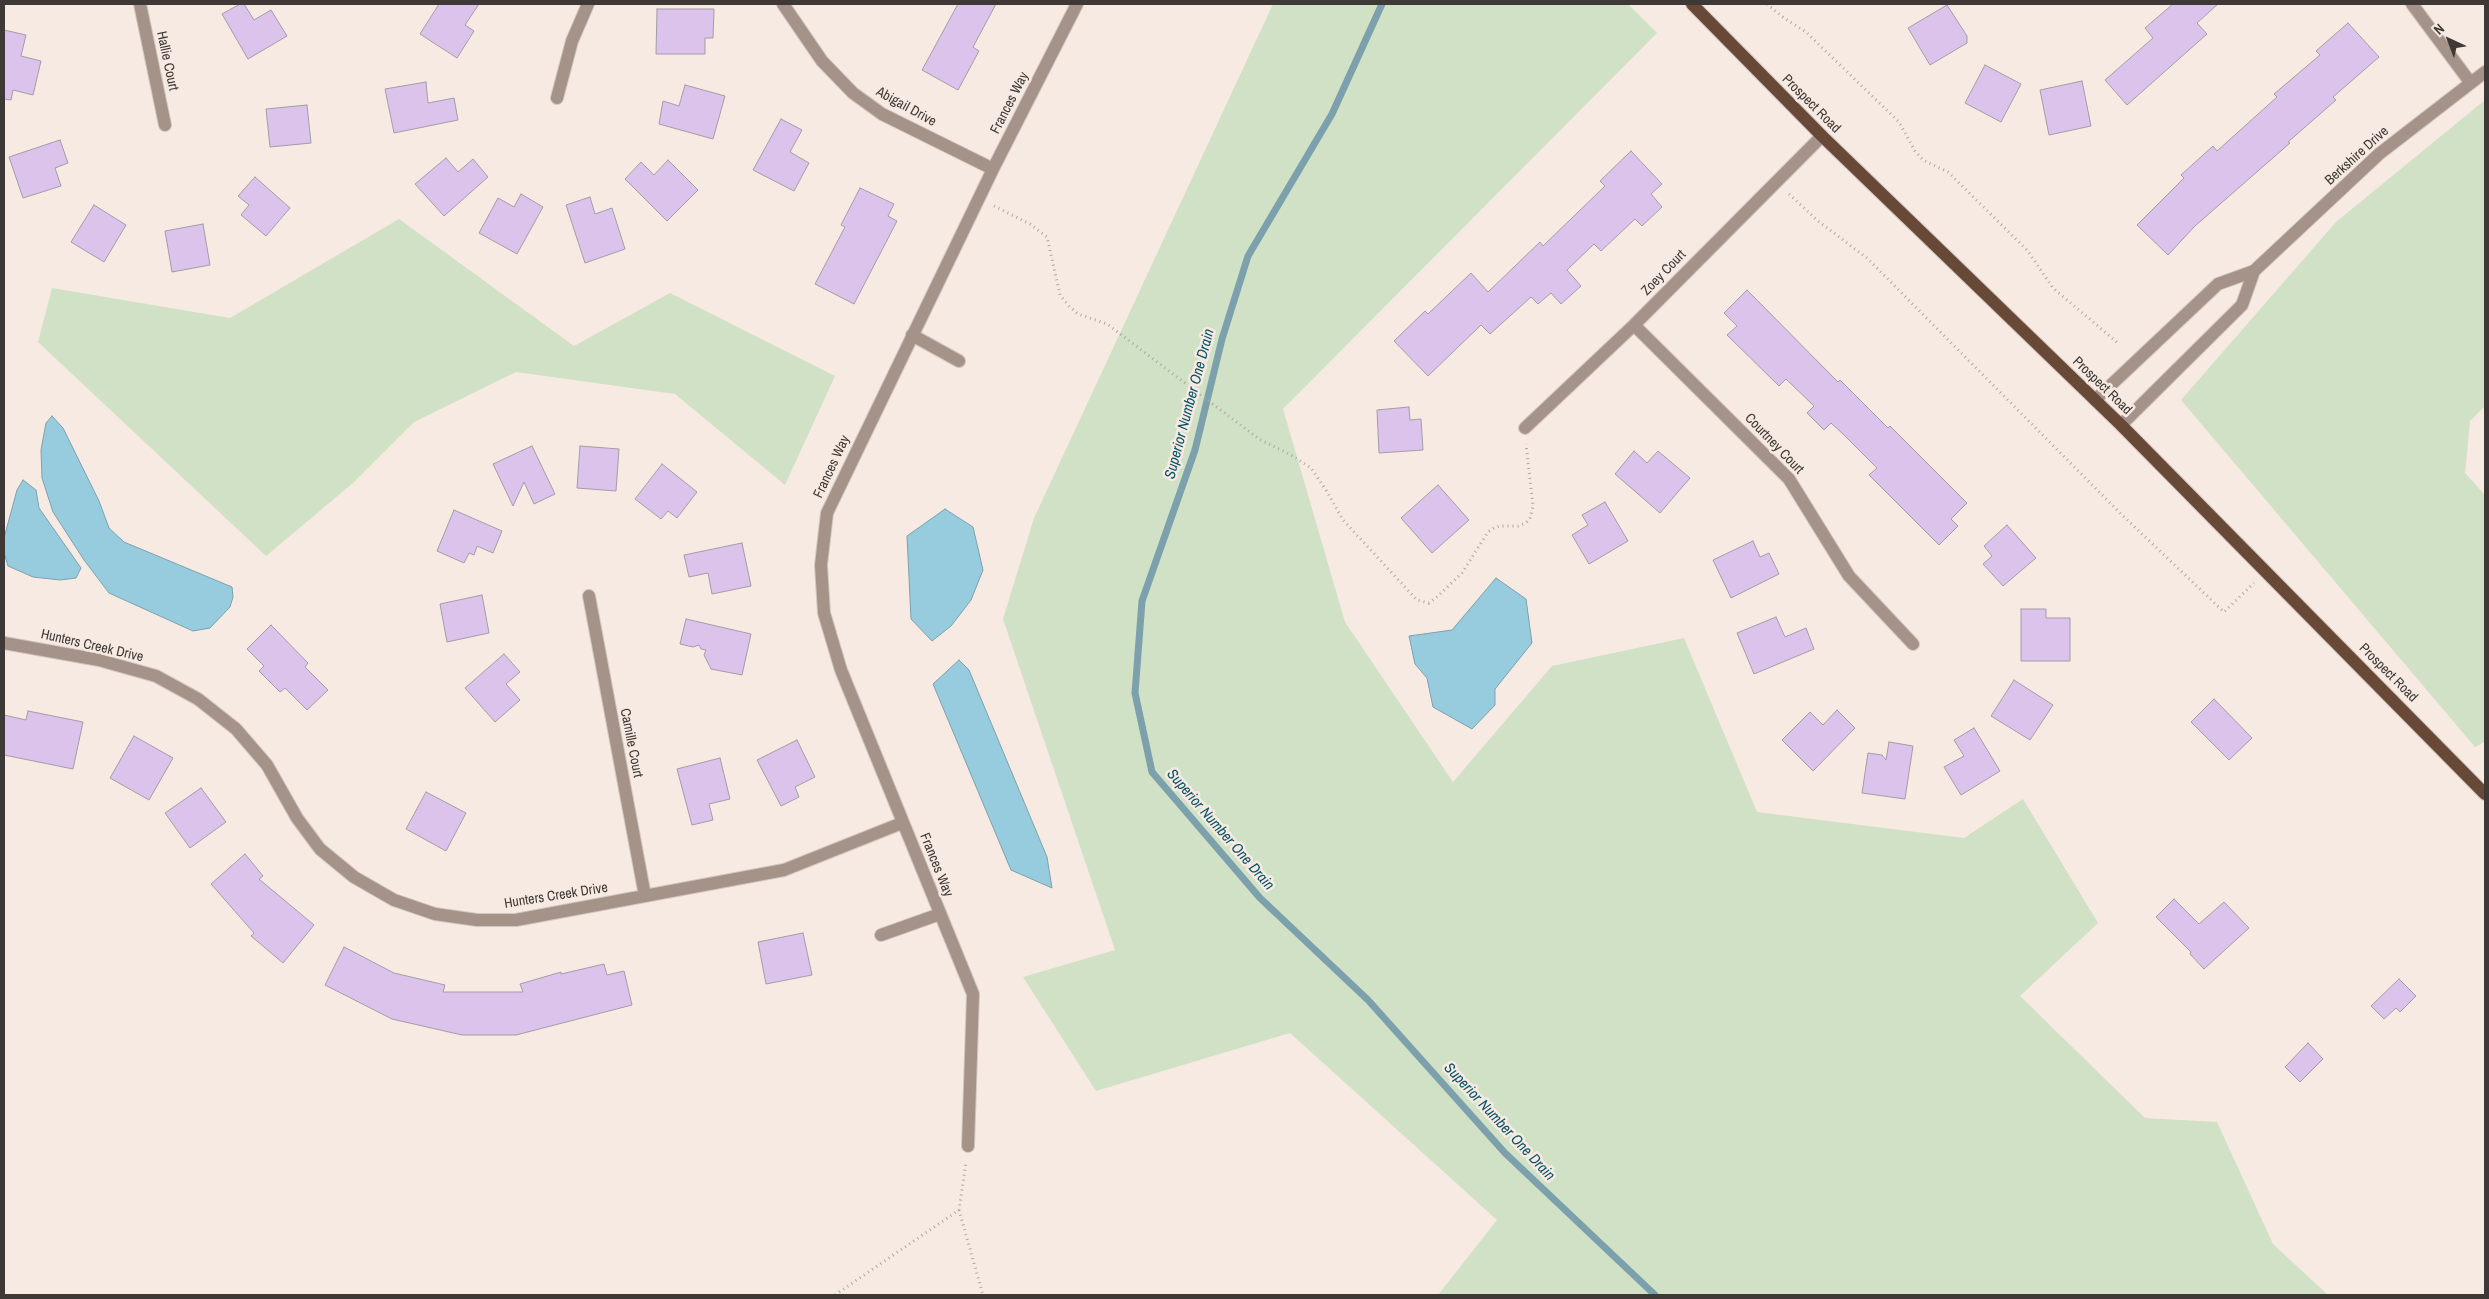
<!DOCTYPE html>
<style>
body{margin:0}
#map{position:relative;width:2489px;height:1299px;overflow:hidden;background:#f7eae2;font-family:"Archivo Narrow",sans-serif}
canvas{display:block}
.frame{position:absolute;inset:0;border:5px solid #3e3936;pointer-events:none}
.north{position:absolute;left:2424px;top:15px;width:50px;height:50px;-webkit-text-stroke:4px #f7eae2;paint-order:stroke;rotate:317deg;font-size:14px;font-weight:700;line-height:20px;text-align:center;color:#3e3936}
.north::after{content:'';display:block;margin:auto;width:18px;height:22px;background:#3e3936;clip-path:polygon(50% 0,100% 100%,50% 72%,0 100%)}
</style>
<div id="map">
<canvas width="2489" height="1299"></canvas>
<div class="frame"></div>
<div class="north">N</div>
</div>
<script>
const c = document.querySelector('canvas').getContext('2d');
c.lineJoin = 'round';
function fill(path, color) { c.fillStyle = color; c.fill(path, 'evenodd'); }
const poly = rows => new Path2D(rows.map(r => 'M' + r).join(''));
function stroke(path, color, width, dash) { c.strokeStyle = color; c.lineWidth = width; c.lineCap = dash ? 'butt' : 'round'; c.setLineDash(dash || []); c.stroke(path); }
function label(font, color, halo, rows, align = 'center') {
  c.font = font + ' "Archivo Narrow",sans-serif'; c.lineWidth = 5; c.setLineDash([]); c.textBaseline = 'middle'; c.strokeStyle = halo; c.fillStyle = color; for (const [text, x, y, turn = 0] of rows) {
    c.save(); c.translate(x, y); c.rotate((+turn || 0) * Math.PI / 180); c.textAlign = isNaN(turn) ? turn : align; if (halo) c.strokeText(text, 0, 0); c.fillText(text, 0, 0); c.restore();
  }
}
fill(poly([
 [1273,4,1628,4,1657,33,1283,409,1345,622,1453,782,1552,666,1684,638,1757,812,1964,838,2023,799,2098,923,2020,996,2145,1118,2217,1122,2273,1244,2328,1295,1438,1295,1497,1220,1290,1033,1096,1091,1023,977,1115,950,1003,619,1034,518],
 [2485,100,2485,406,2470,421,2465,473,2485,495,2485,742,2475,747,2181,400,2336,222],
 [399,219,574,346,670,293,835,376,785,485,675,394,516,372,414,422,353,483,266,556,38,342,52,288,230,318]
]), '#d1e1c5');
const water = poly([
 [52,416,63,428,99,501,109,528,124,542,232,587,233,597,230,607,210,628,193,631,109,593,84,560,53,512,42,478,41,450,46,423,52,416],
 [23,480,36,490,39,508,81,568,76,578,60,580,33,577,8,566,4,553,4,538,17,490,23,480],
 [945,509,973,527,983,570,971,600,951,626,932,641,911,619,907,536,945,509],
 [1496,578,1526,599,1532,643,1495,689,1495,705,1472,729,1433,707,1427,678,1415,664,1409,636,1452,630,1496,578],
 [959,660,969,670,1047,857,1052,888,1011,870,933,684,959,660]
]);
fill(water, '#97ccdf');
stroke(water, '#7ca0ac', 1);
stroke(poly([
 [1382,4,1332,114,1248,256,1222,339,1195,450,1142,601,1135,693,1152,772,1260,898,1368,1000,1505,1153,1655,1295]
]), '#7ca0ac', 7);
const building = poly([
 [240,4,244,4,254,20,271,10,287,36,248,59,222,14,240,4],
 [439,4,479,4,465,25,474,31,457,58,420,34,439,4],
 [958,4,996,4,973,47,979,51,958,90,922,70,958,4],
 [2173,4,2218,4,2197,23,2207,34,2127,105,2105,80,2153,38,2145,28,2173,4],
 [1947,5,1967,36,1967,43,1930,65,1908,28,1947,5],
 [657,9,714,9,713,38,705,38,705,54,656,54,657,9],
 [2348,23,2379,57,2333,97,2336,100,2288,142,2290,143,2195,226,2168,255,2137,225,2184,178,2181,175,2213,146,2217,151,2277,97,2274,94,2320,55,2316,51,2348,23],
 [4,30,26,35,21,56,41,61,33,95,13,90,11,100,4,99,4,30],
 [1985,65,2021,84,2001,122,1965,103,1985,65],
 [2082,81,2091,126,2049,135,2040,90,2082,81],
 [426,82,428,103,454,98,458,120,394,133,385,89,426,82],
 [685,85,725,96,713,139,659,124,663,101,679,106,685,85],
 [307,105,311,143,270,147,266,109,307,105],
 [781,119,802,130,790,152,809,163,794,191,753,170,781,119],
 [60,140,68,163,55,168,61,186,23,198,9,157,60,140],
 [1631,151,1662,184,1651,194,1662,207,1642,226,1635,219,1601,251,1594,244,1567,270,1581,286,1561,304,1551,293,1538,304,1531,297,1490,334,1481,325,1428,376,1394,341,1425,311,1428,314,1471,273,1488,292,1540,242,1543,246,1605,186,1600,181,1631,151],
 [446,158,458,172,473,159,488,177,444,216,415,184,446,158],
 [668,160,698,190,667,221,625,179,641,162,654,175,668,160],
 [255,177,290,208,266,236,241,215,249,205,238,196,255,177],
 [860,188,894,204,888,216,897,221,854,304,815,284,845,227,841,225,860,188],
 [521,194,543,207,517,254,479,233,498,198,514,207,521,194],
 [590,197,595,214,612,208,625,249,585,263,566,205,590,197],
 [94,205,126,225,104,262,71,242,94,205],
 [203,224,210,265,172,272,165,231,203,224],
 [1747,290,1838,382,1840,380,1888,428,1890,426,1967,503,1951,519,1958,526,1939,545,1869,475,1877,468,1844,435,1831,423,1824,430,1807,413,1814,406,1786,379,1779,386,1727,335,1737,326,1724,313,1747,290],
 [1409,407,1410,420,1421,419,1423,450,1379,453,1377,410,1409,407],
 [532,446,555,494,534,504,524,482,513,506,493,464,532,446],
 [580,446,619,449,616,491,577,488,580,446],
 [1634,451,1647,463,1658,451,1690,478,1660,513,1615,474,1634,451],
 [662,464,697,492,677,518,668,511,661,519,635,499,662,464],
 [1438,485,1469,520,1432,553,1401,518,1438,485],
 [1605,502,1628,541,1589,564,1572,535,1588,525,1582,515,1605,502],
 [454,510,502,531,493,553,477,546,474,555,469,553,464,563,437,551,454,510],
 [2007,525,2036,558,2003,586,1983,564,1992,556,1984,546,2007,525],
 [1753,541,1760,557,1769,553,1779,574,1731,598,1713,560,1753,541],
 [742,543,751,586,712,594,708,573,689,577,684,555,742,543],
 [482,595,489,633,447,642,440,604,482,595],
 [2021,609,2046,609,2046,618,2070,618,2070,661,2021,661,2021,609],
 [1776,617,1785,637,1806,628,1814,649,1754,674,1737,633,1776,617],
 [686,619,751,634,742,675,711,669,704,655,706,650,701,649,699,645,693,647,680,644,686,619],
 [271,625,308,663,305,667,328,690,307,710,285,688,280,692,259,671,264,666,247,649,271,625],
 [504,654,520,672,506,684,520,700,495,722,465,688,504,654],
 [2014,680,2053,705,2030,740,1991,716,2014,680],
 [2214,699,2252,738,2229,760,2191,722,2214,699],
 [1837,710,1855,728,1813,771,1782,740,1810,712,1823,725,1837,710],
 [28,711,83,722,73,769,4,755,4,715,26,720,28,711],
 [1974,728,2000,771,1961,795,1944,767,1964,756,1954,740,1974,728],
 [134,736,173,758,149,800,110,778,134,736],
 [797,740,815,777,795,787,799,797,781,806,757,760,797,740],
 [1889,742,1913,746,1905,799,1862,793,1868,753,1882,755,1886,760,1889,742],
 [720,758,730,799,709,804,713,820,692,825,677,769,720,758],
 [201,788,226,822,190,848,165,813,201,788],
 [426,792,466,813,446,851,406,829,426,792],
 [245,854,263,876,259,879,314,925,283,963,251,936,254,933,211,884,245,854],
 [2174,899,2199,924,2224,902,2249,928,2204,969,2190,954,2191,952,2156,917,2174,899],
 [803,933,812,975,766,984,758,942,803,933],
 [344,947,394,973,445,985,443,992,523,992,520,984,561,972,561,974,604,964,607,975,624,971,632,1005,516,1035,462,1035,392,1019,325,985,344,947],
 [2399,979,2416,996,2400,1012,2396,1008,2384,1019,2371,1006,2399,979],
 [2308,1043,2323,1059,2300,1082,2285,1067,2308,1043]
]);
fill(building, '#dcc3eb');
stroke(building, '#a29ca7', 1);
const minor = poly([
 [140,4,165,125],
 [783,4,822,61,853,93,882,114,993,169],
 [2412,4,2470,82],
 [557,98,572,41,588,4],
 [1634,325,1789,479,1849,576,1913,644],
 [912,335,959,361],
 [2095,400,2218,284,2254,271,2379,154,2485,72],
 [2121,425,2242,305,2254,271],
 [1525,428,1634,325,1822,136],
 [589,596,645,896],
 [4,643,99,660,156,676,198,699,236,729,267,765,297,818,320,849,354,877,394,900,435,914,477,920,516,920,784,870,902,823],
 [881,935,940,914],
 [968,1146,973,994,841,670,824,613,821,565,827,513,993,169,1077,4]
]);
const major = poly([
 [1692,4,1822,136,2121,425,2485,794]
]);
stroke(minor, '#d2c7c0', 14);
stroke(major, '#d2c7c0', 14);
stroke(poly([
 [1767,4,1784,18,1806,32,1899,122,1915,151,1923,160,1948,172,2027,250,2053,288,2119,344],
 [1789,194,1818,221,1867,258,2120,513,2224,612,2254,583],
 [994,206,1030,224,1047,237,1060,295,1069,306,1078,314,1107,324,1259,439,1291,455,1311,468,1326,490,1343,520,1417,600,1429,603,1437,597,1462,573,1488,532,1494,528,1500,526,1518,526,1526,523,1530,518,1533,506,1526,444],
 [959,1210,983,1295],
 [835,1295,959,1210,966,1162]
]), '#b0a6a0', 3, [1, 4]);
stroke(minor, '#a59288', 12);
stroke(major, '#684836', 12);
label('14px', '#3e3936', '#f7eae2', [
 ["Hallie Court",167,61,78],
 ["Frances Way",1010,103,-63],
 ["Prospect Road",1811,104,45],
 ["Abigail Drive",906,107,29],
 ["Berkshire Drive",2357,156,-42],
 ["Zoey Court",1664,273,-46],
 ["Prospect Road",2102,386,44],
 ["Courtney Court",1774,444,46],
 ["Frances Way",832,467,-65],
 ["Hunters Creek Drive",92,646,13],
 ["Prospect Road",2388,673,45],
 ["Camille Court",631,743,79],
 ["Frances Way",936,865,68],
 ["Hunters Creek Drive",556,896,-9]
]);
label('italic 15px', '#075367', '#f7eae2', [
 ["Superior Number One Drain",1190,404,-75],
 ["Superior Number One Drain",1220,830,49],
 ["Superior Number One Drain",1499,1122,47]
]);
</script>
